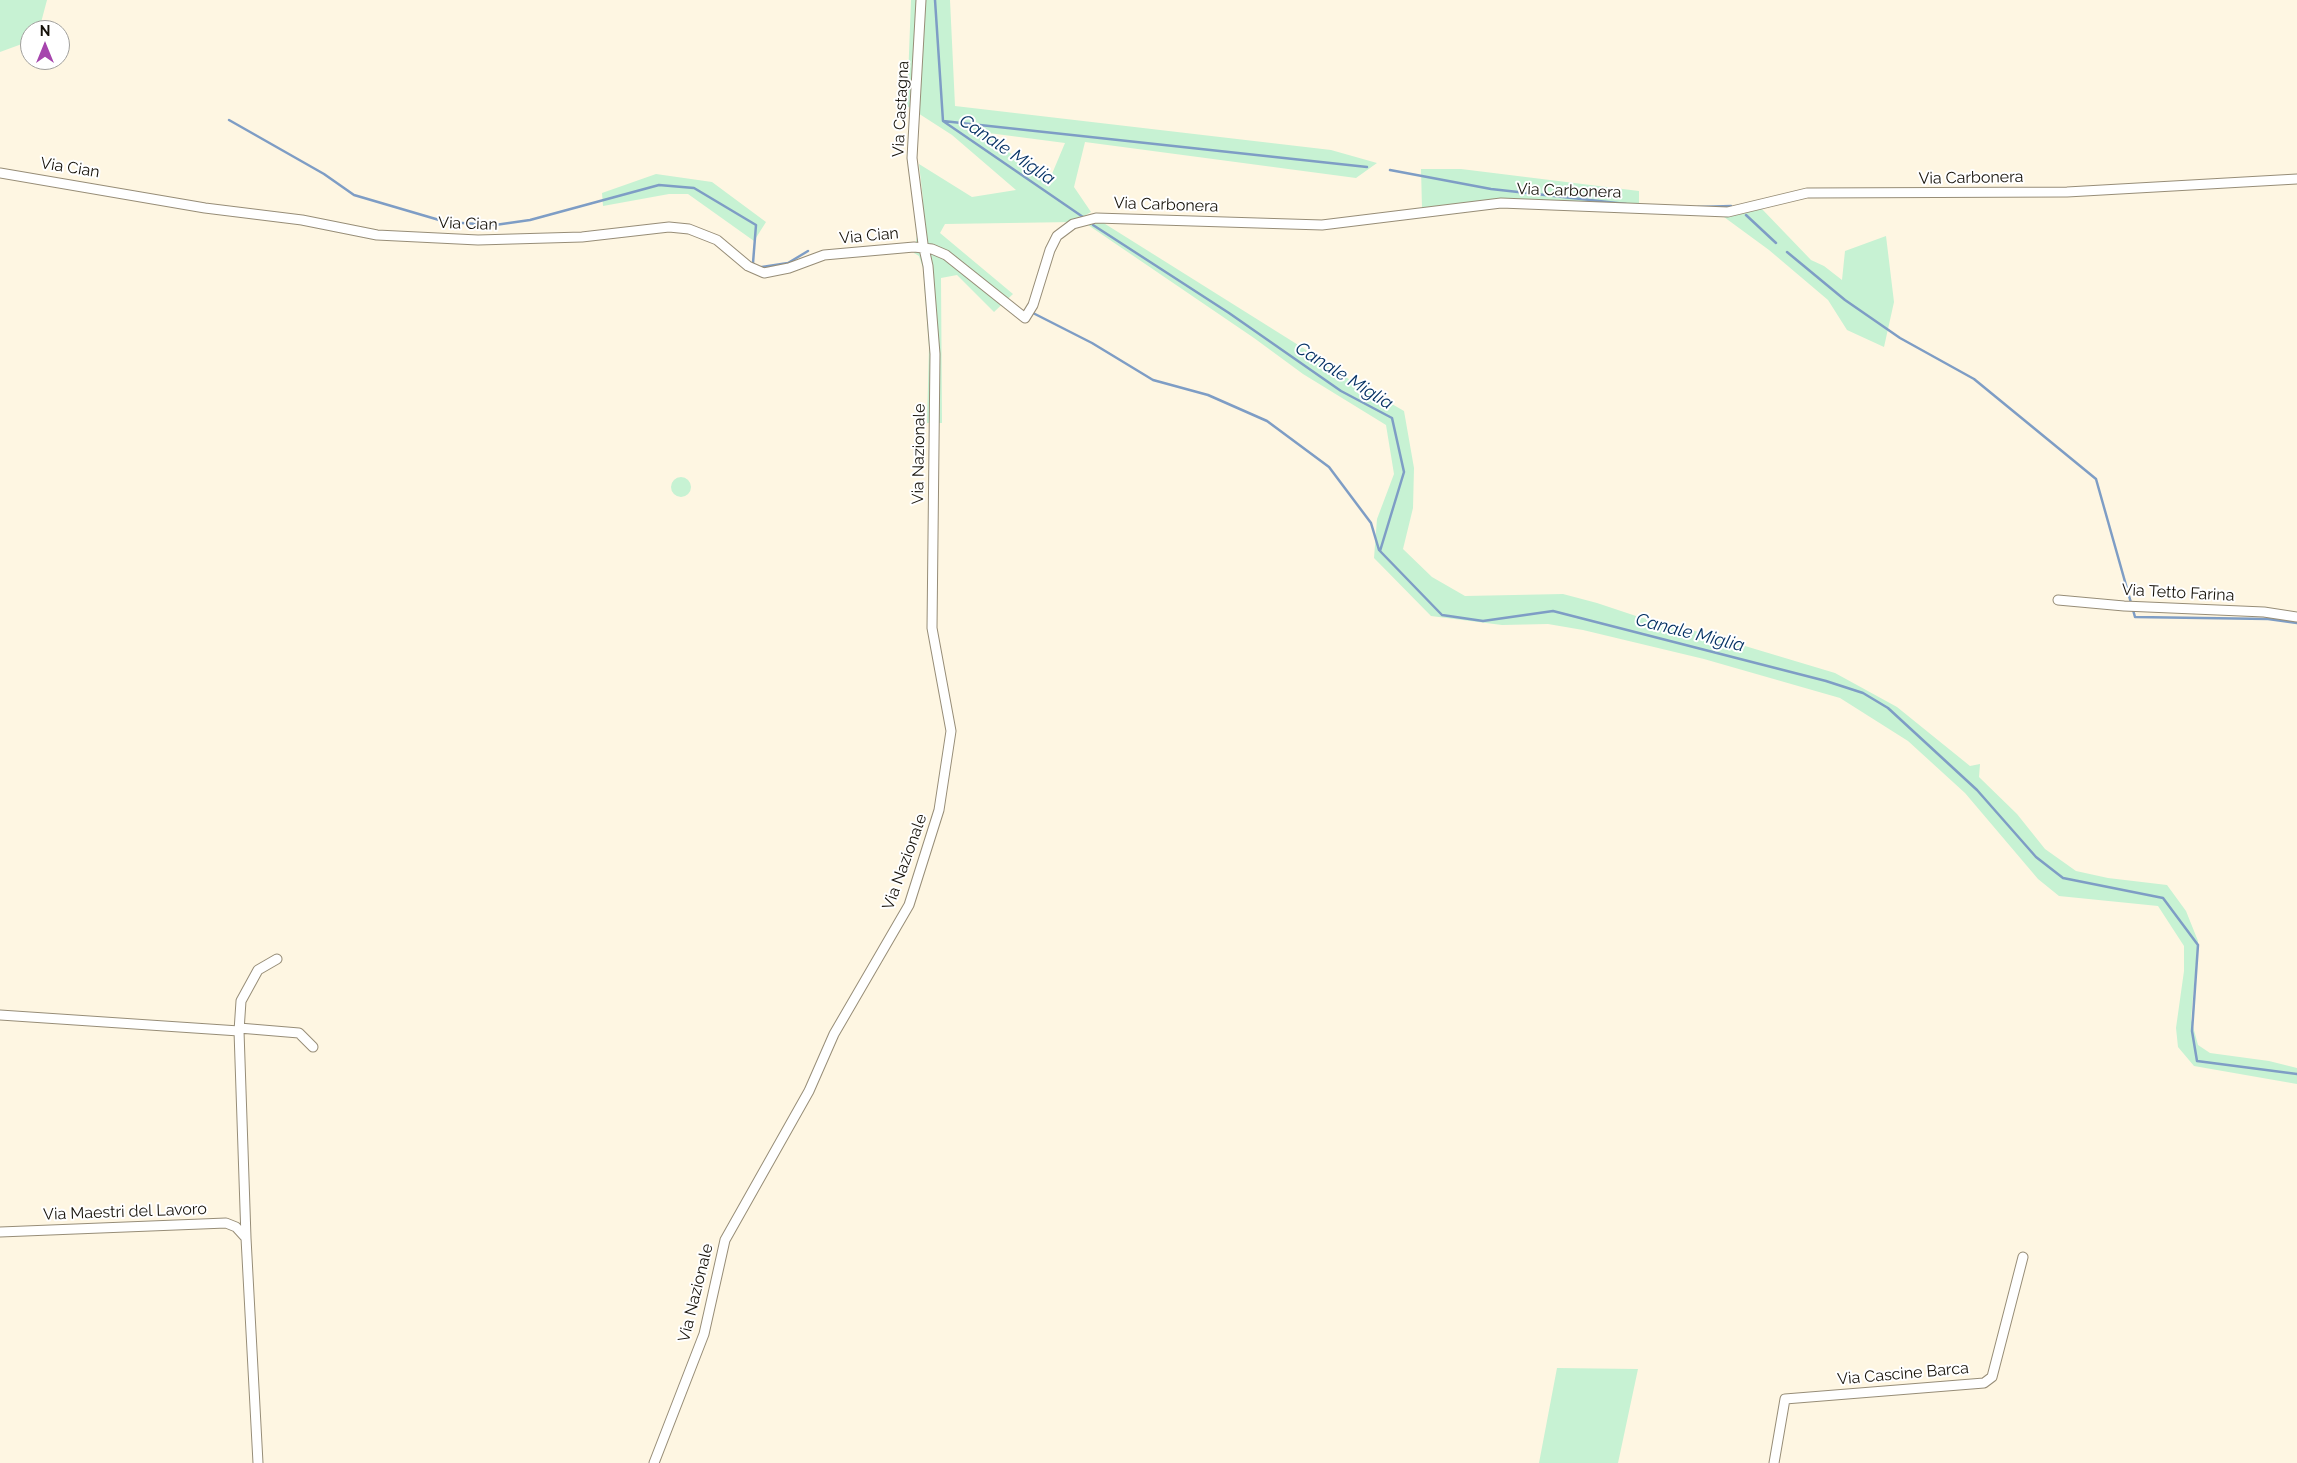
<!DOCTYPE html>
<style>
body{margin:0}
#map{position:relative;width:2297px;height:1463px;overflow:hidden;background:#fef6e2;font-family:Raleway,sans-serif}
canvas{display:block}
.north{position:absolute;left:20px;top:20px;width:50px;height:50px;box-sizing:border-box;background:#fff;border:1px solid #a1a09d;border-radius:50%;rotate:0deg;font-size:14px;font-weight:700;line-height:20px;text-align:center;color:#151109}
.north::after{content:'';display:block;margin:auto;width:18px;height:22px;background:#a645ad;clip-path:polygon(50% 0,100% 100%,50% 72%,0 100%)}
</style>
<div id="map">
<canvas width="2297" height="1463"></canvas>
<div class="north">N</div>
</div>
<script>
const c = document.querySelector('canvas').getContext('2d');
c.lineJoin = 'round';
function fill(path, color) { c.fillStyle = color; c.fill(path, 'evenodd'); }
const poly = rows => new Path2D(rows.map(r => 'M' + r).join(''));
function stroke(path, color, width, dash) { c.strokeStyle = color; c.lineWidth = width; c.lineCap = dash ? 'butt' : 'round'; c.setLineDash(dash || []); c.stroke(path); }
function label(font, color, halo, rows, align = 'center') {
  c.font = font + ' Raleway,sans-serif'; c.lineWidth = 4; c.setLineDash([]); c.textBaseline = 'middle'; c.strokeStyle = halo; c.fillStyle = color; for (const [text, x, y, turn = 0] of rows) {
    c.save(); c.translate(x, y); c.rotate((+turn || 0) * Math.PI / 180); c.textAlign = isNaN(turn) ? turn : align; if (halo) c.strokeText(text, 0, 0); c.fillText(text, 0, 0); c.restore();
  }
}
fill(poly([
 [0,0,47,0,39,30,30,30,30,41,0,52],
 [911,0,950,0,955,106,1331,150,1377,163,1356,178,1085,142,1074,187,1091,212,1073,222,945,224,940,233,1013,294,994,312,957,275,941,278,942,423,927,423,929,347,923,268,919,256,914,253,923,199,919,164,972,197,1016,190,952,135,907,106],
 [981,132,1065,143,1049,181],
 [1421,169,1461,169,1639,191,1639,204,1491,200,1422,208],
 [656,174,712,182,766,222,754,241,688,194,669,194,603,206,602,193],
 [1761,208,1811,260,1824,266,1842,280,1845,251,1886,236,1894,302,1884,347,1847,330,1828,300,1769,250,1724,217],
 [1102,222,1311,353,1330,368,1404,411,1414,468,1413,508,1403,549,1432,577,1465,596,1563,594,1597,603,1639,617,1695,631,1835,673,1897,707,1970,766,1980,764,1979,777,2017,814,2045,849,2076,871,2108,878,2167,885,2186,911,2198,941,2191,1019,2198,1045,2210,1053,2269,1061,2297,1068,2297,1084,2194,1066,2178,1047,2176,1028,2184,971,2184,946,2158,906,2059,896,2038,879,1965,793,1908,741,1840,698,1704,659,1583,630,1548,624,1502,625,1431,616,1374,558,1377,519,1394,474,1386,425,1303,374,1254,338,1088,225],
 '671 487a10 10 0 1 1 20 0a10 10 0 1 1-20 0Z',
 [1557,1368,1638,1369,1618,1463,1539,1463]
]), '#c7f2d3');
stroke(poly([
 [935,0,943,121,1083,217],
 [229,120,324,174,354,195,446,222,495,225,530,220,659,185,694,188,756,225,753,263],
 [943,121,1367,167],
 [1390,170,1491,189,1626,204],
 [1698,207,1731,206],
 [1746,215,1776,243],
 [1093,225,1229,313,1341,391,1392,418,1404,472,1380,551,1442,615,1483,621,1553,611,1826,681,1863,693,1888,708,1977,790,2036,857,2063,878,2163,898,2198,945,2192,1031,2197,1061,2297,1074],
 [1787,252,1845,300,1900,338,1974,379,2096,479,2135,617,2268,619,2297,623],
 [762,267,788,263,808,251],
 [1033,313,1092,343,1153,380,1208,395,1267,421,1329,467,1371,523,1379,550]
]), '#7e9dc5', 2.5);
const street = poly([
 [0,173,205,208,302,220,377,235,478,240,582,237,669,227,689,229,717,240,748,266,764,273,789,268,824,255,914,247,932,249,946,255,1025,318,1033,305,1050,250,1057,236,1073,224,1096,218,1322,225,1501,203,1728,212,1807,193,2067,192,2297,179],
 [2058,600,2124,606,2264,612,2297,617],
 [0,1015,239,1031],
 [239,1028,299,1033,313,1047],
 [0,1232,226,1223,236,1227,246,1238,258,1463],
 [246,1238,239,1031,241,1001,258,970,277,959],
 [654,1463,704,1334,725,1240,809,1091,834,1034,909,905,939,810,951,731,932,628,935,354,928,266,923,244,912,158,921,0],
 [1774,1463,1785,1399,1984,1383,1992,1377,2023,1257]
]);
stroke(street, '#978d77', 11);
stroke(street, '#fff', 9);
label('16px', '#151109', '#fff', [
 ["Via Castagna",901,109,-87],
 ["Via Cian",70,168,9],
 ["Via Carbonera",1971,178,-1],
 ["Via Carbonera",1569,191,2],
 ["Via Carbonera",1166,205,2],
 ["Via Cian",468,224,2],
 ["Via Cian",869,236,-5],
 ["Via Nazionale",919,454,-89],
 ["Via Tetto Farina",2178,593,3],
 ["Via Nazionale",905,862,-70],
 ["Via Maestri del Lavoro",125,1212,-2],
 ["Via Nazionale",696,1293,-76],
 ["Via Cascine Barca",1903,1374,-5]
]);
label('italic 18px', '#073365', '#fff', [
 ["Canale Miglia",1007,150,34],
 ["Canale Miglia",1344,376,32],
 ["Canale Miglia",1690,633,14]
]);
</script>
